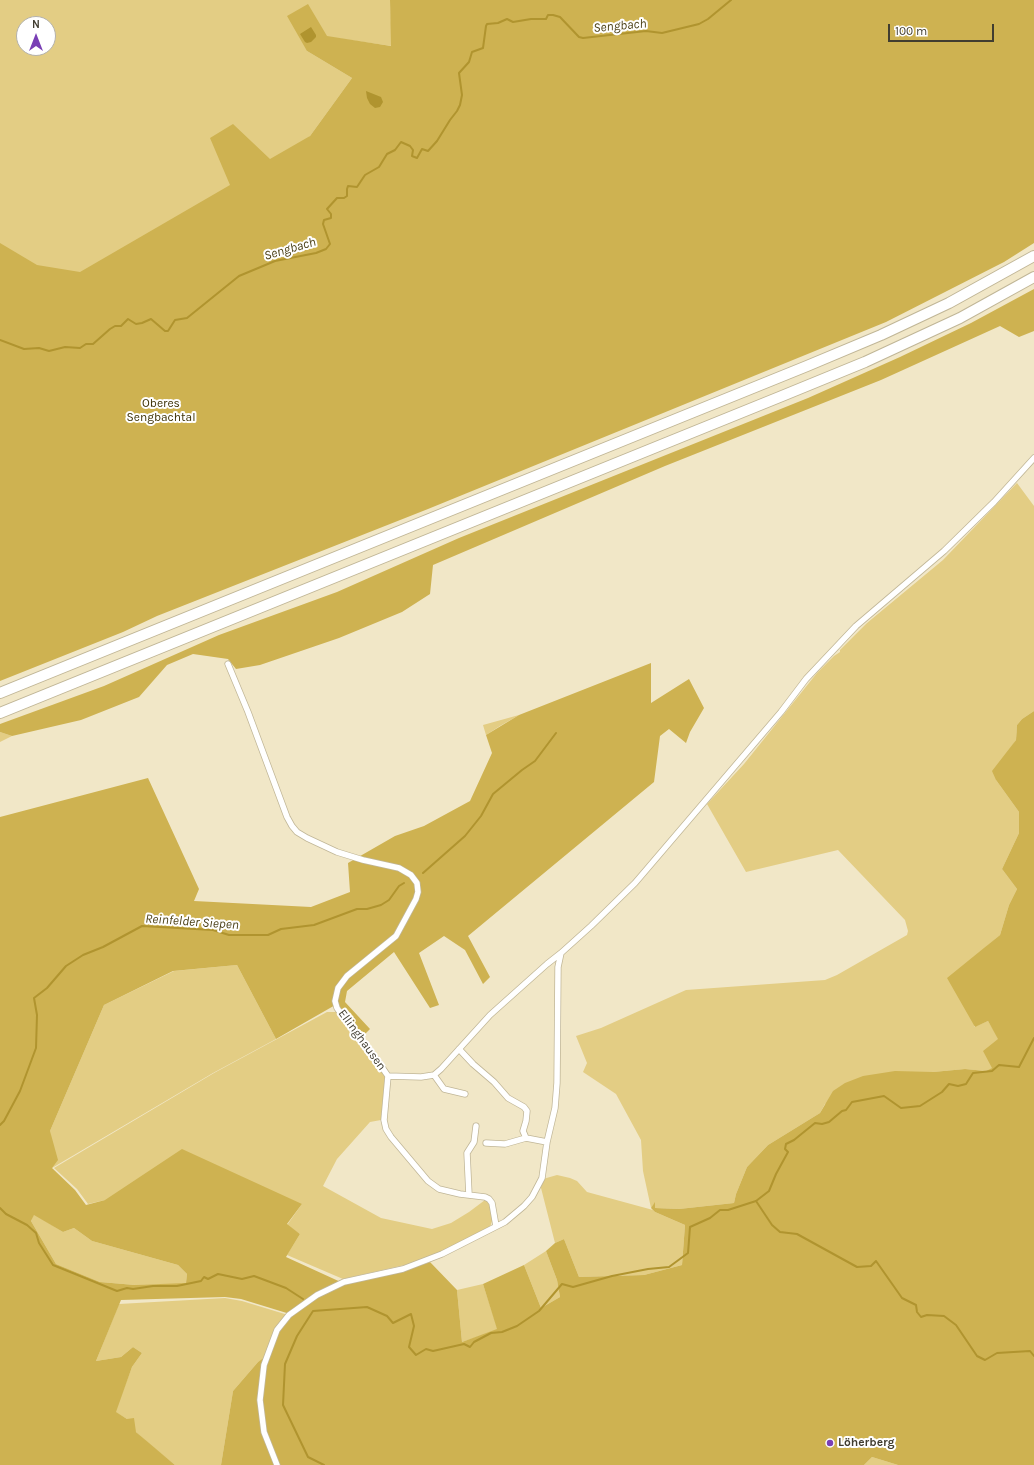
<!DOCTYPE html>
<meta charset="utf-8">
<style>
body{margin:0}
#map{position:relative;width:1034px;height:1465px;overflow:hidden;background:#f1e7c7;font-family:Karla,sans-serif}
canvas{display:block}
.north{position:absolute;left:16px;top:16px;width:40px;height:40px;box-sizing:border-box;background:#fff;border:1px solid #b3b1ac;border-radius:50%;rotate:0deg;font-size:11px;font-weight:700;line-height:16px;text-align:center;color:#413d30}
.north::after{content:'';display:block;margin:auto;width:14px;height:18px;background:#793fb5;clip-path:polygon(50% 0,100% 100%,50% 72%,0 100%)}
.scale{position:absolute;left:888px;top:24px;width:106px;height:18px;box-sizing:border-box;border:2px solid #413d30;border-top:0;padding-left:5px;font-size:12px;line-height:14px;white-space:nowrap;color:#413d30;-webkit-text-stroke:3px #fff;paint-order:stroke}
</style>
<div id="map">
<canvas width="1034" height="1465"></canvas>
<div class="north">N</div>
<div class="scale">100 m</div>
</div>
<script>
const c = document.querySelector('canvas').getContext('2d');
c.lineJoin = 'round';
function fill(path, color) { c.fillStyle = color; c.fill(path, 'evenodd'); }
const poly = rows => new Path2D(rows.map(r => 'M' + r).join(''));
function stroke(path, color, width, dash) { c.strokeStyle = color; c.lineWidth = width; c.lineCap = dash ? 'butt' : 'round'; c.setLineDash(dash || []); c.stroke(path); }
function label(font, color, halo, rows, align = 'center') {
  c.font = font + ' Karla,sans-serif'; c.lineWidth = 4; c.setLineDash([]); c.textBaseline = 'middle'; c.strokeStyle = halo; c.fillStyle = color; for (const [text, x, y, turn = 0] of rows) {
    c.save(); c.translate(x, y); c.rotate((+turn || 0) * Math.PI / 180); c.textAlign = isNaN(turn) ? turn : align; if (halo) c.strokeText(text, 0, 0); c.fillText(text, 0, 0); c.restore();
  }
}
fill(poly([
 [0,0,390,0,392,46,328,37,307,51,352,78,310,136,0,645],
 [24,24,48,24,48,48,24,48],
 [1017,483,1034,506,1034,711,1022,719,1017,725,1016,740,1006,755,996,780,1019,812,1019,833,1002,869,1017,889,1009,905,1000,935,987,946,974,1027,988,1021,999,1039,992,1067,993,1068,986,1071,965,1069,933,1072,825,1104,820,1113,768,1145,747,1167,736,1194,734,1203,679,1209,655,1208,655,1203,651,1208,643,1171,641,1140,616,1094,583,1072,587,1063,576,1036,601,1028,686,990,825,980,837,975,907,935,908,931,905,920,838,850,746,872,707,804,744,764,817,673,834,656,840,652,840,650,867,623,943,560],
 [519,715,500,726,486,735,483,725],
 [0,732,12,736,0,742],
 [237,965,276,1039,213,1073,52,1168,50,1131,104,1005,174,971],
 [327,1012,337,1012,384,1073,385,1077,381,1120,370,1122,337,1159,323,1186,381,1218,432,1229,451,1223,469,1212,485,1200,491,1204,493,1218,490,1227,439,1254,409,1264,343,1279,287,1255,300,1234,287,1225,302,1204,105,1200,88,1204,77,1189,54,1168,214,1073],
 [557,1175,570,1178,577,1181,587,1192,653,1210,655,1212,685,1225,682,1265,644,1275,579,1277,564,1239,555,1243,540,1184,543,1179],
 [34,1214,63,1232,74,1228,92,1241,178,1265,187,1274,186,1284,135,1285,100,1282,56,1264,31,1221],
 [546,1251,557,1280,560,1297,541,1308,524,1265],
 [483,1284,498,1330,462,1342,457,1290],
 [225,1298,242,1301,288,1315,267,1356,258,1362,233,1391,221,1465,175,1465,149,1444,136,1432,127,1419,115,1412,132,1367,142,1353,133,1347,121,1357,96,1361,119,1304],
 [872,1457,898,1465,864,1465]
]), '#e3cd84');
fill(poly([
 [390,0,1034,0,1034,243,1004,262,886,322,428,509,157,616,123,632,0,681,0,243,37,265,80,272,230,185,210,138,233,124,270,159,310,136,352,78,307,51,287,16,308,4,327,36,391,46],
 [1034,289,1034,331,1019,337,1000,326,881,380,665,466,433,565,430,594,402,612,339,638,260,665,236,669,228,659,193,654,167,665,139,697,81,720,12,736,0,732,0,724,104,686,219,635,337,592,459,538,808,398,900,357,971,323],
 [651,663,651,703,689,679,704,708,690,732,686,743,669,729,660,736,654,782,468,936,490,977,483,984,465,950,444,936,419,953,439,1005,430,1008,394,952,347,991,345,1002,370,1029,361,1038,337,1004,276,1039,237,965,173,971,104,1005,50,1131,58,1160,52,1168,75,1190,86,1205,105,1200,182,1149,302,1204,287,1224,300,1234,286,1257,345,1284,404,1271,430,1262,457,1290,462,1342,497,1329,483,1284,524,1265,541,1308,560,1297,557,1280,546,1251,555,1243,564,1239,579,1277,644,1275,682,1265,685,1225,655,1212,651,1208,655,1202,655,1208,679,1209,734,1203,736,1194,747,1167,768,1145,820,1113,833,1091,845,1083,863,1076,895,1071,933,1072,965,1069,986,1071,992,1068,983,1051,998,1039,988,1021,975,1027,947,978,1000,935,1009,905,1017,889,1002,869,1019,833,1019,812,996,780,992,771,1016,740,1017,725,1022,719,1034,711,1034,1465,898,1465,872,1457,864,1465,221,1465,233,1391,258,1362,269,1354,278,1330,290,1314,241,1299,225,1297,121,1300,96,1361,121,1357,133,1347,142,1353,132,1367,116,1412,127,1419,134,1418,136,1432,175,1465,0,1465,0,817,148,778,199,889,194,901,311,907,350,892,348,863,395,836,424,826,470,801,492,753,486,735,519,715],
 [34,1215,63,1232,74,1228,92,1241,178,1265,187,1274,186,1283,135,1285,100,1282,56,1264,31,1221]
]), '#ceb251');
fill(poly([
 [311,27,316,35,316,37,311,42,307,43,305,42,300,34],
 [366,91,381,97,383,102,380,107,375,108,370,104,367,98]
]), '#b0942f');
stroke(poly([
 [0,340,24,349,39,348,49,351,65,347,80,348,86,344,93,344,110,329,115,326,121,326,128,319,136,324,142,323,151,319,165,331,168,331,175,320,187,318,239,276,275,261,316,253,326,249,330,244,323,224,324,220,331,218,331,214,327,209,337,198,344,198,347,196,347,189,348,186,357,187,365,175,379,167,387,154,395,150,401,142,410,146,413,150,412,156,417,158,422,149,428,151,437,141,450,120,457,111,460,105,462,95,459,73,469,62,472,52,483,48,486,26,487,24,498,23,507,19,513,22,531,19,546,19,548,15,553,15,560,17,579,37,583,38,646,31,662,33,699,24,708,19,731,0],
 [423,873,465,836,481,816,493,794,522,770,535,761,556,733],
 [0,1125,4,1121,20,1091,36,1048,37,1015,34,998,47,988,66,966,83,955,103,947,142,926,213,930,229,935,268,935,281,929,314,925,357,909,367,909,381,905,389,900,399,886,404,883],
 [756,1201,772,1225,780,1232,797,1234,857,1267,871,1266,876,1261,902,1298,916,1305,917,1312,921,1317,927,1315,944,1316,956,1325,977,1356,985,1360,997,1353,1030,1351,1034,1356],
 [0,1208,6,1214,27,1225,36,1233,39,1243,53,1265,117,1291,127,1288,133,1289,153,1286,177,1286,201,1281,204,1277,208,1279,218,1274,242,1279,254,1276,286,1288,303,1299],
 [324,1465,308,1457,283,1405,285,1364,297,1336,313,1311,367,1307,387,1316,393,1323,411,1314,414,1326,409,1347,416,1355,426,1349,433,1351,464,1344,470,1347,474,1342,491,1333,502,1332,517,1326,539,1311,562,1284,573,1287,612,1276,648,1269,669,1267,688,1253,690,1227,710,1218,720,1210,728,1210,756,1201,769,1191,776,1174,788,1152,785,1149,786,1144,794,1140,815,1123,822,1124,829,1122,842,1111,846,1110,852,1102,884,1096,901,1108,920,1106,942,1092,949,1084,958,1086,966,1084,973,1073,992,1071,999,1065,1019,1067,1034,1038]
]), '#b0942f', 2);
const street = poly([
 [228,664,248,712,287,817,292,826,297,832,307,838,337,852,363,860,399,868,411,875,417,883,418,892,416,899,396,936,347,976,338,988,335,1001,337,1008,344,1018,379,1063,388,1076,384,1120,386,1129,391,1137,428,1181,439,1189,460,1194,485,1197,489,1199,492,1203,496,1226],
 [459,1049,473,1064,494,1082,508,1098,524,1107,527,1111,526,1121,523,1131,526,1138],
 [434,1075,444,1089,465,1094],
 [388,1076,421,1077,434,1075,441,1069,490,1015,547,964,561,953],
 [486,1143,505,1144,526,1138,547,1142],
 [469,1195,467,1153,474,1142,476,1126],
 [277,1465,264,1432,260,1400,264,1365,277,1330,289,1315,317,1295,344,1282,403,1269,442,1254,505,1222,524,1206,532,1197,542,1178,547,1142,555,1108,557,1083,558,967,561,953,591,926,635,883,781,712,806,679,856,626,944,551,994,502,1034,458]
]);
const highway = poly([
 [0,693,807,366,881,335,949,303,1034,256],
 [0,713,782,396,865,362,960,318,1034,277]
]);
stroke(street, '#c0b697', 7);
stroke(highway, '#c0b697', 12);
stroke(street, '#fff', 5.5);
stroke(highway, '#fff', 10);
for (const [x, y, r, color] of [
 [830,1443,4,"#793fb5"]
]) { const dot = new Path2D(); dot.arc(x, y, r, 0, 2 * Math.PI); c.fillStyle = color; c.fill(dot); stroke(dot, '#fff', 1.5); }
label('12px', '#3b2f03', '#fff', [
 ["Oberes",161,404],
 ["Sengbachtal",161,418]
]);
label('12px', '#413d30', '#fff', [
 ["Ellinghausen",362,1040,54]
]);
label('bold 12px', '#413d30', '#fff', [
 ["Löherberg",838,1443]
], 'left');
label('italic 13px', '#4d4219', '#fff', [
 ["Sengbach",620,26,-5],
 ["Sengbach",290,249,-16],
 ["Reinfelder Siepen",192,922,4]
]);
</script>
